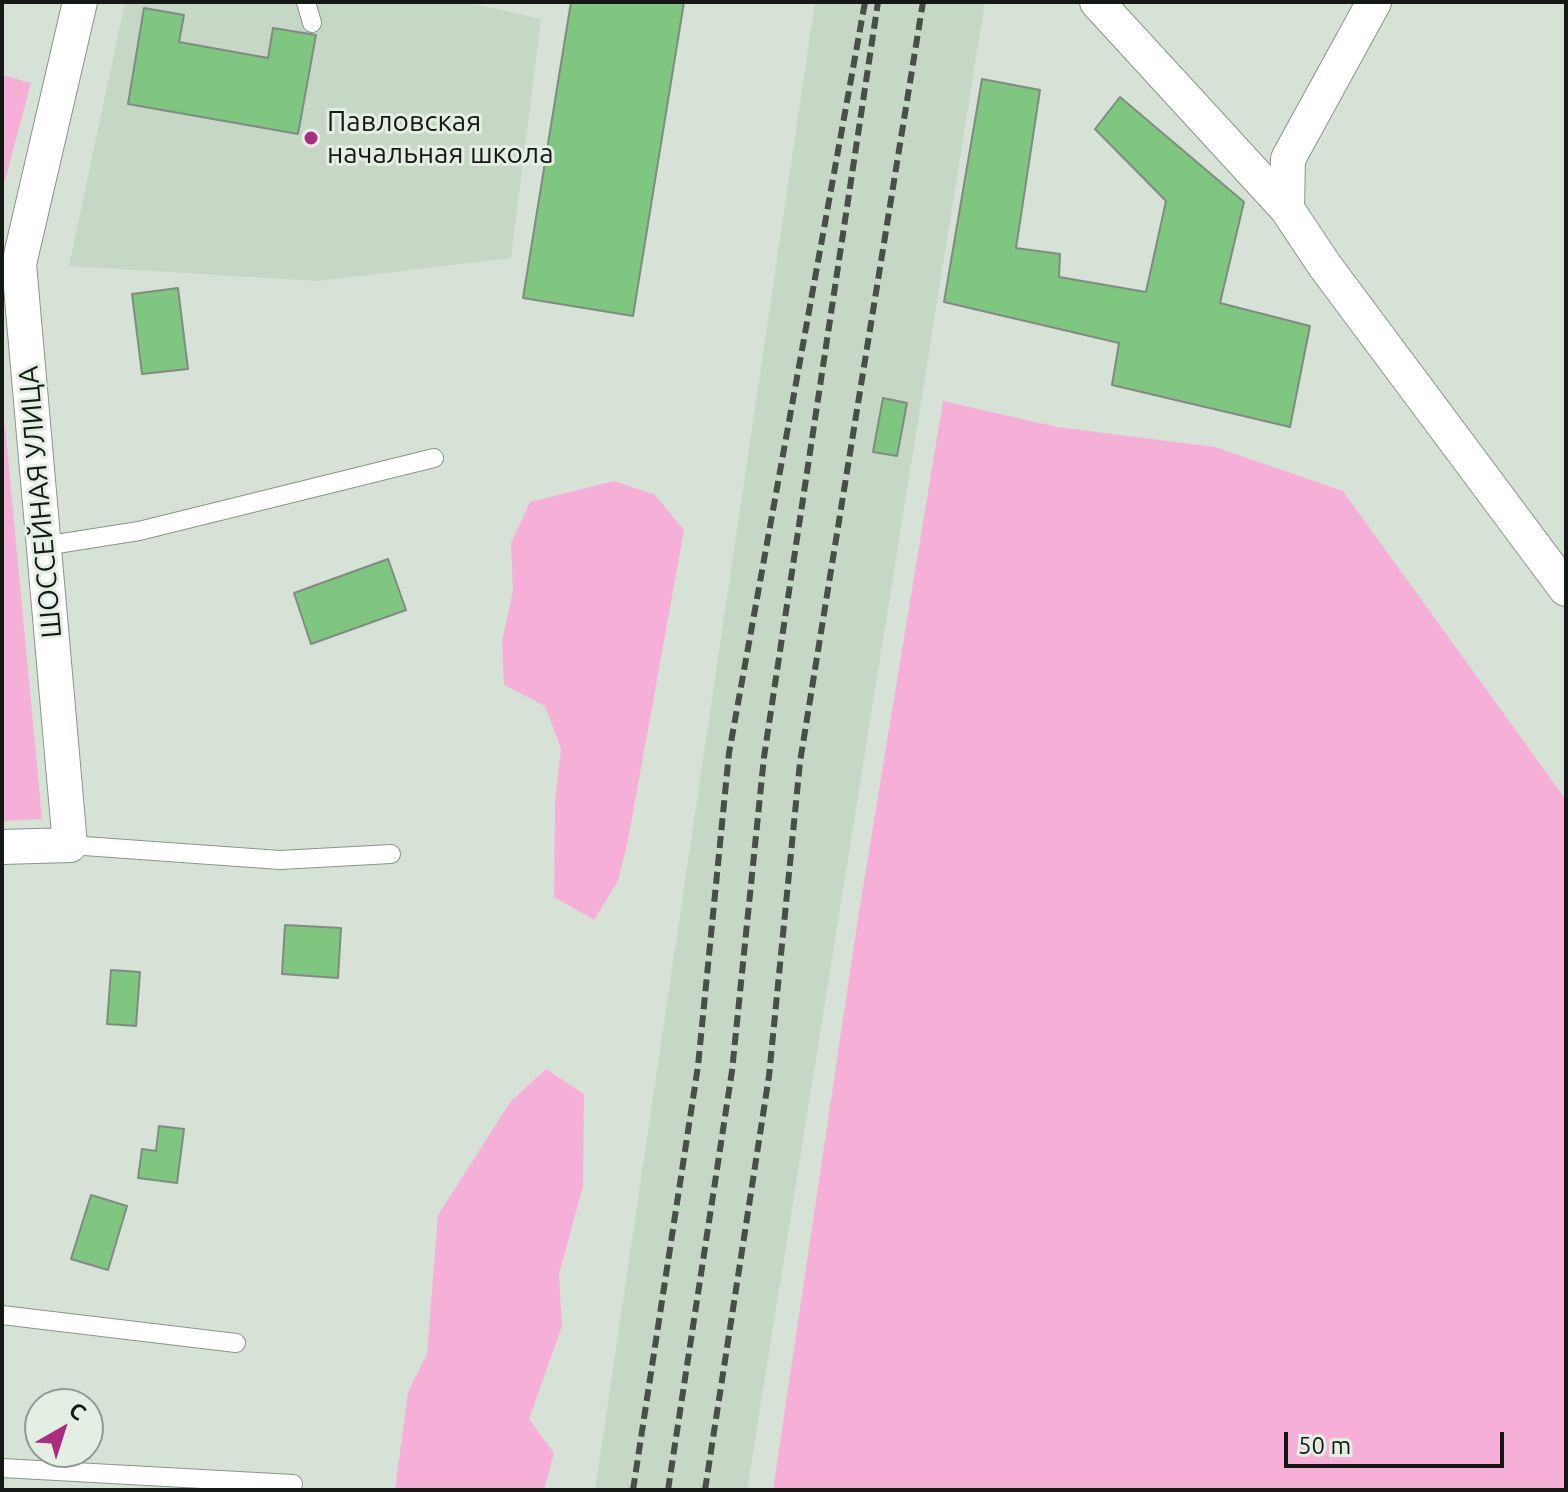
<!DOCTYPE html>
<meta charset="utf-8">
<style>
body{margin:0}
#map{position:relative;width:1568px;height:1492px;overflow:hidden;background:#d7e2d6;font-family:Ubuntu,sans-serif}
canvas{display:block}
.frame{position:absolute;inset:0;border:4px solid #151915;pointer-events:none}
.north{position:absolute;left:24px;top:1388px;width:80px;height:80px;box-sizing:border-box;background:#e4efe4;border:2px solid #919991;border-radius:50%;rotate:39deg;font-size:22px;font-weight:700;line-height:32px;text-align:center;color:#151915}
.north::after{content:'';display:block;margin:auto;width:28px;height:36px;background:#aa2d7f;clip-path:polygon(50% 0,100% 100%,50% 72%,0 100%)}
.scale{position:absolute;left:1284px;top:1432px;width:220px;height:36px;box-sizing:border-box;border:4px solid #151915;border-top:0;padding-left:10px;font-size:24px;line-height:28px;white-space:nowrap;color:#151915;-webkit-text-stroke:6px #e4efe4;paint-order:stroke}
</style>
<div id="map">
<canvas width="1568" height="1492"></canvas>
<div class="frame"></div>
<div class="north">С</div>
<div class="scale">50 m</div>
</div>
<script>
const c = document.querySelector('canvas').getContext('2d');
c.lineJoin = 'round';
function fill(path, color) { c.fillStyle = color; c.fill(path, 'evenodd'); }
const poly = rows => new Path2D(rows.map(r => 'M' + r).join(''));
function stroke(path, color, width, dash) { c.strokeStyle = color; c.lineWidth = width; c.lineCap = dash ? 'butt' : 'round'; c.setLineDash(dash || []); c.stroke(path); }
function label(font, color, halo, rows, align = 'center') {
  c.font = font + ' Ubuntu,sans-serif'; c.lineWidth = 6; c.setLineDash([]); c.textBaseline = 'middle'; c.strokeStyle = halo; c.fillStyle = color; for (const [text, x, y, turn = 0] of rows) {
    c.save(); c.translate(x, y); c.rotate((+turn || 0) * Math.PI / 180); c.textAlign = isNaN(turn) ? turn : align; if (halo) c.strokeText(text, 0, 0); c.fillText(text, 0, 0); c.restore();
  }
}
fill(poly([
 [125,2,465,2,541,19,511,258,318,281,69,266],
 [815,2,985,2,747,1490,595,1490]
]), '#c6d7c6');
fill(poly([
 [2,75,31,83,2,192],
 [943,401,1057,427,1215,447,1343,491,1566,800,1566,1490,773,1490,858,918],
 [5,425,42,819,2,821,2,426],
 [614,481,655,495,684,530,628,840,618,881,594,920,554,897,555,801,561,749,545,706,504,685,502,641,513,591,511,543,530,502],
 [546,1069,584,1094,583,1186,559,1274,562,1326,529,1419,554,1453,544,1490,395,1490,408,1392,427,1354,438,1215,511,1101]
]), '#f6b0d7');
const building = poly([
 [571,2,684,2,633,316,523,298,571,2],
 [144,8,184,15,179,42,268,58,273,28,316,35,298,134,128,104,144,8],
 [982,79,1040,90,1016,248,1060,254,1059,277,1146,292,1166,201,1095,129,1120,97,1244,202,1220,303,1310,326,1290,427,1112,385,1119,343,944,302,982,79],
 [178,288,188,369,142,374,132,294,178,288],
 [883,398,907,403,897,456,873,452,883,398],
 [388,559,406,610,311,644,294,593,388,559],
 [285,925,341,928,338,978,282,974,285,925],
 [111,970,140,972,136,1026,107,1024,111,970],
 [159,1126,184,1129,177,1183,138,1178,142,1149,156,1151,159,1126],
 [91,1195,127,1206,108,1270,71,1259,91,1195]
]);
fill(building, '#7fc681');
stroke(building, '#818b81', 2);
const lane = poly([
 [306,2,312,23],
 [44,546,139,531,434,458],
 [70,845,280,860,391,854],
 [2,1315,236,1343],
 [2,1468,293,1484]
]);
const street = poly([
 [1097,2,1287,209],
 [1374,2,1288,159,1287,209,1325,266,1566,589],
 [2,847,70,845,19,264,80,2]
]);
stroke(lane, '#8a958a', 20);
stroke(street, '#8a958a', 36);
stroke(lane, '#fff', 18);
stroke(street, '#fff', 34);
stroke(poly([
 [633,1490,698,1066,729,753,865,2],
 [668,1490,732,1071,764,757,878,2],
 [705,1490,769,1076,800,762,923,2]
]), '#484e48', 6, [12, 6]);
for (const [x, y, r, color] of [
 [311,138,8,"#aa2d7f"]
]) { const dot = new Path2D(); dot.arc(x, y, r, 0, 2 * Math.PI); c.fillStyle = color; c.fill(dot); stroke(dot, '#e4efe4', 3); }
label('28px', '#151915', '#e4efe4', [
 ["Павловская",327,122],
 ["начальная школа",327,154]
], 'left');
label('28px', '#151915', '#e4efe4', [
 ["ШОССЕЙНАЯ УЛИЦА",40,502,-95]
]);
</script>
